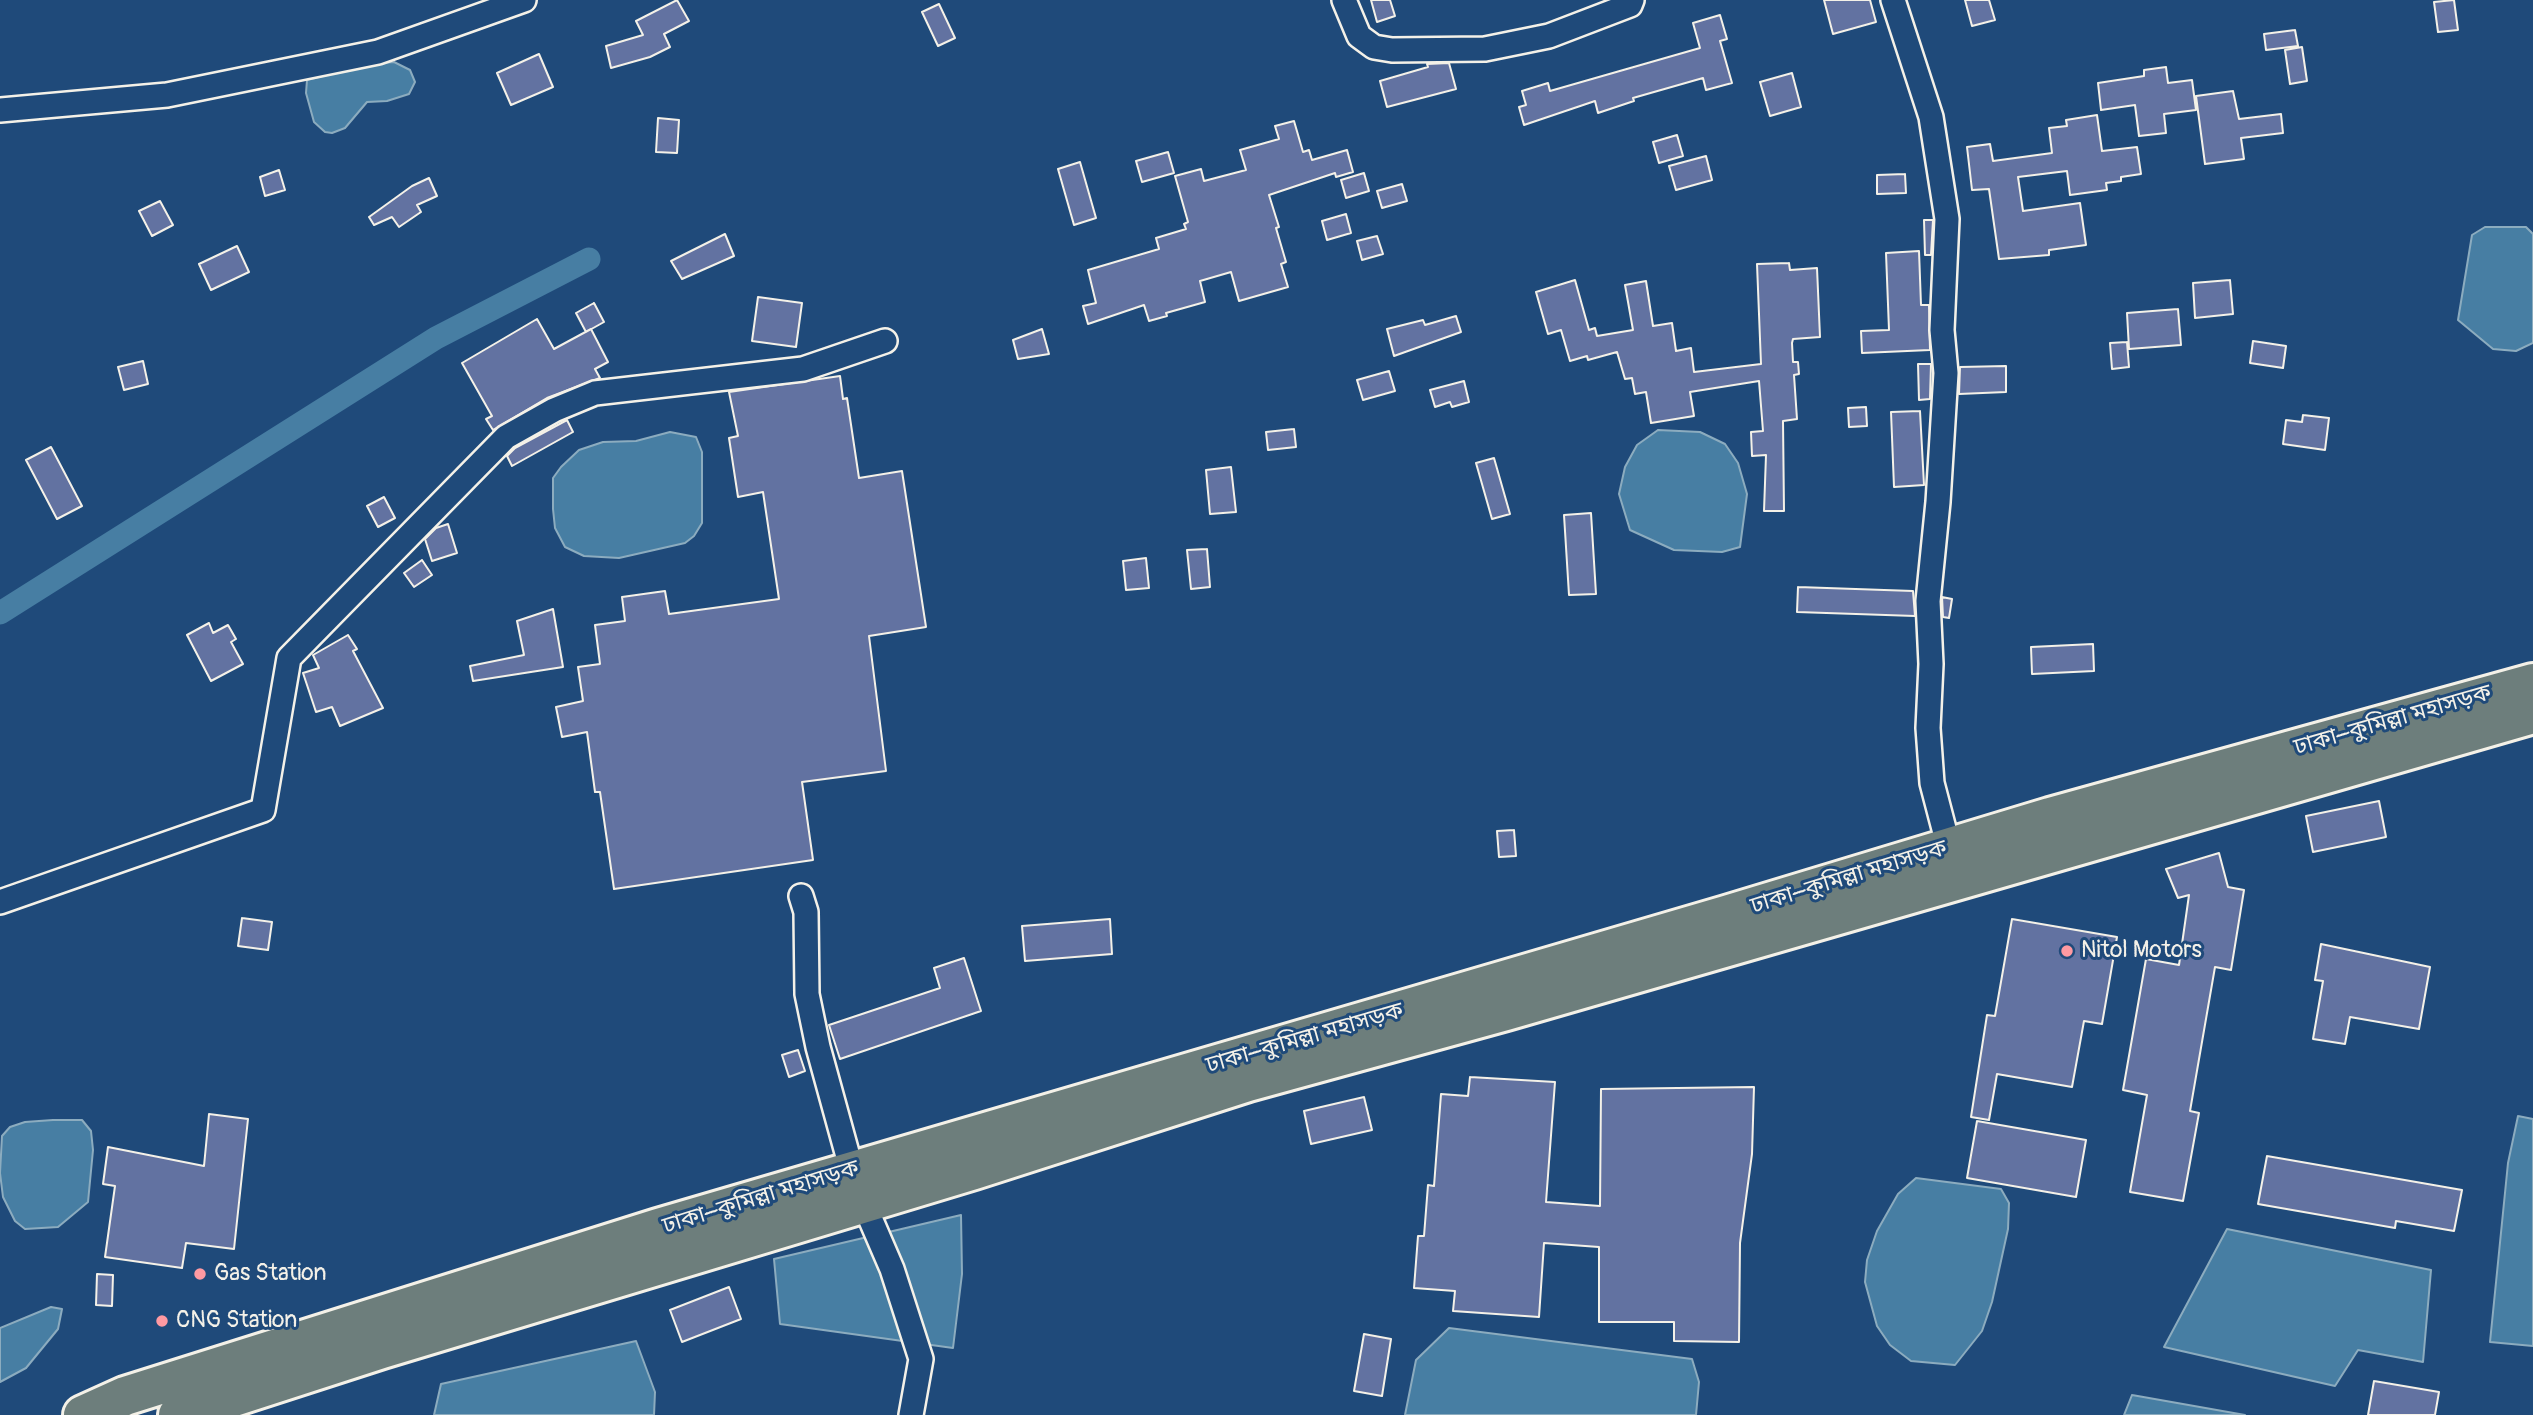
<!DOCTYPE html>
<meta charset="utf-8">
<style>
body{margin:0}
canvas{display:block;background:#1f4a7a}
</style>
<canvas width="2533" height="1415"></canvas>
<script>
const c = document.querySelector('canvas').getContext('2d');
c.lineJoin = 'round';
function fill(path, color) { c.fillStyle = color; c.fill(path, 'evenodd'); }
const poly = rows => new Path2D(rows.map(r => 'M' + r).join(''));
function stroke(path, color, width, dash) { c.strokeStyle = color; c.lineWidth = width; c.lineCap = dash ? 'butt' : 'round'; c.setLineDash(dash || []); c.stroke(path); }
function label(font, color, halo, rows, align = 'center') {
  c.font = font + ' Pangolin,"Noto Sans Bengali",sans-serif'; c.lineWidth = 6; c.setLineDash([]); c.textBaseline = 'middle'; c.strokeStyle = halo; c.fillStyle = color; for (const [text, x, y, turn = 0] of rows) {
    c.save(); c.translate(x, y); c.rotate((+turn || 0) * Math.PI / 180); c.textAlign = isNaN(turn) ? turn : align; if (halo) c.strokeText(text, 0, 0); c.fillText(text, 0, 0); c.restore();
  }
}
const water = poly([
 [394,62,410,70,415,82,409,94,387,101,367,102,345,128,332,133,325,132,314,122,306,93,307,80,370,64,394,62],
 [2485,227,2526,227,2533,234,2533,343,2516,351,2493,349,2458,320,2472,235,2485,227],
 [1658,430,1700,432,1725,444,1738,463,1747,494,1740,547,1722,552,1674,550,1630,530,1619,494,1625,467,1637,445,1658,430],
 [670,432,696,437,702,452,702,523,694,536,685,543,619,558,584,556,565,547,555,528,553,509,553,478,561,467,579,450,603,442,636,441,670,432],
 [2518,1116,2533,1119,2533,1346,2490,1342,2508,1163,2518,1116],
 [53,1120,82,1120,91,1131,93,1150,88,1202,58,1227,25,1229,15,1221,3,1197,0,1173,2,1136,10,1127,25,1122,53,1120],
 [1916,1178,2001,1189,2009,1203,2008,1229,1992,1302,1982,1331,1955,1365,1911,1361,1890,1345,1877,1326,1865,1282,1867,1260,1877,1231,1898,1194,1916,1178],
 [961,1215,962,1274,953,1348,780,1324,774,1259,961,1215],
 [2227,1229,2431,1270,2423,1362,2358,1350,2335,1386,2164,1347,2227,1229],
 [51,1307,62,1309,58,1329,26,1368,0,1382,0,1328,51,1307],
 [1449,1328,1692,1359,1699,1382,1696,1415,1405,1415,1416,1360,1449,1328],
 [636,1341,655,1392,654,1415,434,1415,441,1384,636,1341],
 [2132,1395,2245,1415,2124,1415,2132,1395]
]);
fill(water, '#477ea3');
stroke(water, '#8cacbf', 2);
stroke(poly([
 [0,613,436,338,589,259]
]), '#477ea3', 23);
const building = poly([
 [677,0,689,21,664,34,670,47,650,57,611,68,606,46,643,35,636,21,677,0],
 [1371,0,1390,0,1395,16,1377,22,1371,0],
 [1824,0,1870,0,1876,22,1833,34,1824,0],
 [1965,0,1989,0,1995,20,1972,26,1965,0],
 [2454,0,2458,30,2438,32,2434,2,2454,0],
 [939,4,955,38,938,46,922,12,939,4],
 [1720,15,1727,39,1720,41,1732,83,1706,90,1703,78,1633,98,1634,101,1598,113,1595,101,1524,125,1519,107,1526,105,1522,91,1548,83,1550,91,1700,48,1693,23,1720,15],
 [2295,30,2298,46,2266,50,2264,34,2295,30],
 [2302,47,2307,81,2290,84,2285,50,2302,47],
 [539,54,553,87,511,105,497,73,539,54],
 [1449,63,1456,89,1387,107,1380,81,1428,67,1427,64,1449,63],
 [2166,67,2168,83,2192,80,2196,110,2164,114,2166,133,2139,136,2135,105,2101,110,2098,83,2144,76,2144,70,2166,67],
 [1792,73,1801,107,1770,116,1760,82,1792,73],
 [2233,91,2239,119,2281,114,2283,133,2241,138,2244,159,2205,164,2196,96,2233,91],
 [2097,115,2102,151,2137,147,2141,174,2121,177,2121,181,2106,183,2107,190,2070,195,2067,171,2018,177,2023,211,2080,203,2086,245,2049,250,2049,255,1999,259,1989,189,1972,190,1967,147,1990,144,1993,161,2052,153,2049,128,2067,126,2066,120,2097,115],
 [658,118,679,120,677,153,656,152,658,118],
 [1294,121,1303,152,1309,150,1312,160,1347,150,1353,172,1336,177,1335,173,1269,195,1279,227,1276,228,1286,262,1281,264,1288,287,1239,301,1231,272,1200,281,1205,302,1166,313,1167,316,1149,321,1144,305,1088,324,1083,306,1096,303,1088,270,1159,249,1156,238,1186,229,1184,224,1188,222,1175,176,1201,169,1204,181,1246,170,1240,150,1279,139,1275,126,1294,121],
 [1677,135,1683,156,1659,163,1653,142,1677,135],
 [1168,152,1174,173,1142,182,1136,161,1168,152],
 [1706,156,1712,180,1676,190,1669,166,1706,156],
 [1080,162,1096,218,1074,225,1058,169,1080,162],
 [279,170,285,190,265,196,260,177,279,170],
 [1364,173,1369,191,1346,198,1341,180,1364,173],
 [1905,174,1906,193,1877,194,1877,175,1905,174],
 [429,178,437,196,417,205,421,212,399,227,392,217,374,225,369,217,412,186,429,178],
 [1402,184,1407,201,1382,208,1377,191,1402,184],
 [160,201,173,225,152,236,139,211,160,201],
 [1346,214,1351,233,1327,240,1322,221,1346,214],
 [1924,220,1933,220,1931,255,1925,255,1924,220],
 [725,234,734,256,682,279,671,261,725,234],
 [1377,236,1383,254,1362,260,1357,241,1377,236],
 [237,246,249,272,211,290,199,264,237,246],
 [1919,251,1921,305,1929,305,1930,350,1862,353,1861,331,1889,330,1886,253,1919,251],
 [1789,263,1790,270,1817,268,1820,337,1793,339,1792,343,1793,362,1798,362,1799,374,1794,375,1797,419,1783,421,1784,511,1764,511,1766,455,1752,456,1751,432,1763,431,1759,381,1690,392,1694,416,1651,423,1646,392,1635,394,1632,378,1625,379,1617,352,1588,360,1587,356,1570,361,1561,330,1548,334,1536,292,1575,280,1589,330,1595,328,1597,336,1633,330,1625,285,1646,281,1653,326,1672,323,1676,351,1691,348,1694,372,1761,364,1757,264,1789,263],
 [2230,280,2233,314,2195,318,2193,283,2230,280],
 [758,297,802,303,796,347,752,341,758,297],
 [594,303,604,322,586,332,576,313,594,303],
 [2178,309,2181,345,2129,349,2127,313,2178,309],
 [1456,316,1461,332,1394,356,1387,329,1423,320,1425,325,1456,316],
 [537,319,554,349,591,329,608,362,595,369,600,378,547,398,493,430,486,419,492,416,462,363,537,319],
 [1042,329,1049,354,1018,359,1013,340,1042,329],
 [2253,341,2286,346,2283,368,2250,363,2253,341],
 [2127,342,2129,367,2112,369,2110,343,2127,342],
 [143,361,148,384,124,390,118,367,143,361],
 [1918,364,1931,364,1930,399,1919,400,1918,364],
 [2006,366,2006,392,1959,394,1960,367,2006,366],
 [1389,371,1395,391,1363,400,1357,380,1389,371],
 [840,376,843,399,847,398,859,478,902,471,926,627,869,636,886,771,802,782,813,860,614,889,600,792,595,792,587,732,562,737,556,707,583,701,578,667,600,664,595,625,625,621,622,597,665,591,669,614,779,599,763,492,738,497,729,438,738,436,729,392,840,376],
 [1464,381,1469,402,1452,407,1450,402,1435,407,1430,390,1464,381],
 [1866,407,1867,426,1849,427,1848,408,1866,407],
 [1920,411,1924,485,1894,487,1891,412,1920,411],
 [2303,415,2329,418,2325,450,2283,444,2286,420,2302,422,2303,415],
 [567,420,573,432,512,466,507,456,515,448,567,420],
 [1294,429,1296,447,1268,450,1266,432,1294,429],
 [51,447,82,506,57,519,26,460,51,447],
 [1494,458,1510,514,1492,519,1476,463,1494,458],
 [1231,467,1236,512,1210,514,1206,470,1231,467],
 [384,497,395,518,378,527,367,506,384,497],
 [1591,513,1596,594,1569,595,1564,515,1591,513],
 [448,524,457,553,432,561,425,539,436,528,448,524],
 [1207,549,1210,587,1191,589,1187,550,1207,549],
 [1146,558,1149,588,1126,590,1123,561,1146,558],
 [422,560,432,575,414,587,404,573,422,560],
 [1798,587,1913,591,1915,616,1797,612,1798,587],
 [1942,597,1952,599,1949,618,1943,617,1942,597],
 [553,609,563,667,473,681,470,666,524,655,517,621,553,609],
 [209,623,213,633,228,625,236,639,231,642,243,664,211,681,187,635,209,623],
 [348,635,357,649,353,651,383,708,340,726,332,707,316,712,303,673,319,668,313,655,348,635],
 [2093,644,2094,671,2032,674,2031,647,2093,644],
 [2379,801,2386,837,2313,852,2306,816,2379,801],
 [1514,830,1516,856,1499,857,1497,831,1514,830],
 [2219,853,2228,887,2244,890,2231,970,2215,967,2190,1111,2199,1113,2183,1201,2130,1192,2147,1095,2123,1090,2146,959,2179,965,2189,895,2178,898,2166,869,2219,853],
 [242,918,272,922,268,950,238,946,242,918],
 [1110,919,1112,954,1025,961,1022,926,1110,919],
 [2012,919,2117,937,2102,1024,2084,1021,2072,1087,1997,1074,1989,1120,1971,1117,1987,1015,1995,1016,2012,919],
 [2321,944,2430,967,2419,1029,2350,1017,2345,1044,2313,1039,2323,981,2315,980,2321,944],
 [964,958,981,1011,840,1059,829,1025,940,988,934,968,964,958],
 [798,1050,805,1071,789,1077,782,1055,798,1050],
 [1470,1077,1555,1082,1546,1202,1600,1206,1601,1089,1754,1087,1752,1154,1740,1243,1739,1342,1674,1341,1674,1322,1599,1322,1599,1247,1544,1243,1539,1317,1453,1311,1455,1291,1414,1288,1418,1236,1424,1236,1428,1185,1434,1186,1441,1094,1468,1096,1470,1077],
 [1364,1097,1372,1130,1311,1144,1304,1111,1364,1097],
 [209,1114,248,1119,234,1249,186,1243,182,1268,105,1257,115,1186,103,1184,108,1147,204,1166,209,1114],
 [1977,1121,2086,1140,2076,1197,1967,1178,1977,1121],
 [2267,1156,2462,1190,2454,1231,2396,1221,2395,1228,2258,1204,2267,1156],
 [97,1274,113,1275,112,1306,96,1305,97,1274],
 [729,1287,741,1319,682,1342,670,1310,729,1287],
 [1364,1334,1391,1339,1382,1396,1354,1391,1364,1334],
 [2374,1381,2439,1392,2435,1415,2368,1415,2374,1381]
]);
fill(building, '#6272a1');
stroke(building, '#f4f1e8', 2);
const street = poly([
 [1344,0,1359,36,1374,47,1392,50,1485,49,1549,36,1630,5,1632,0],
 [1893,0,1931,117,1947,219,1942,330,1946,373,1938,502,1928,601,1931,664,1928,728,1932,783,1949,848],
 [0,110,167,95,378,52,524,0],
 [801,896,806,912,807,994,818,1047,852,1171],
 [0,902,263,810,289,658,506,437,554,410,595,393,803,369,885,341],
 [864,1204,892,1269,921,1359,911,1415]
]);
const highway = poly([
 [83,1415,125,1396,658,1228,1726,915,2050,817,2533,683],
 [178,1415,382,1349,974,1170,1248,1082,1506,1011,2533,714]
]);
stroke(street, '#f4f1e8', 28);
stroke(highway, '#f4f1e8', 44);
stroke(street, '#1f4a7a', 23);
stroke(highway, '#6d7e7c', 38);
for (const [x, y, r, color] of [
 [2067,951,7,"#ff9aa2"],
 [200,1274,7,"#ff9aa2"],
 [162,1321,7,"#ff9aa2"]
]) { const dot = new Path2D(); dot.arc(x, y, r, 0, 2 * Math.PI); c.fillStyle = color; c.fill(dot); stroke(dot, '#1f4a7a', 2.5); }
label('23px', '#f4f1e8', '#1f4a7a', [
 ["ঢাকা–কুমিল্লা মহাসড়ক",2393,721,-16],
 ["ঢাকা–কুমিল্লা মহাসড়ক",1849,878,-17],
 ["ঢাকা–কুমিল্লা মহাসড়ক",1305,1039,-16],
 ["ঢাকা–কুমিল্লা মহাসড়ক",761,1198,-17]
]);
label('23px', '#f4f1e8', '#1f4a7a', [
 ["Nitol Motors",2081,951],
 ["Gas Station",214,1274],
 ["CNG Station",176,1321]
], 'left');
</script>
